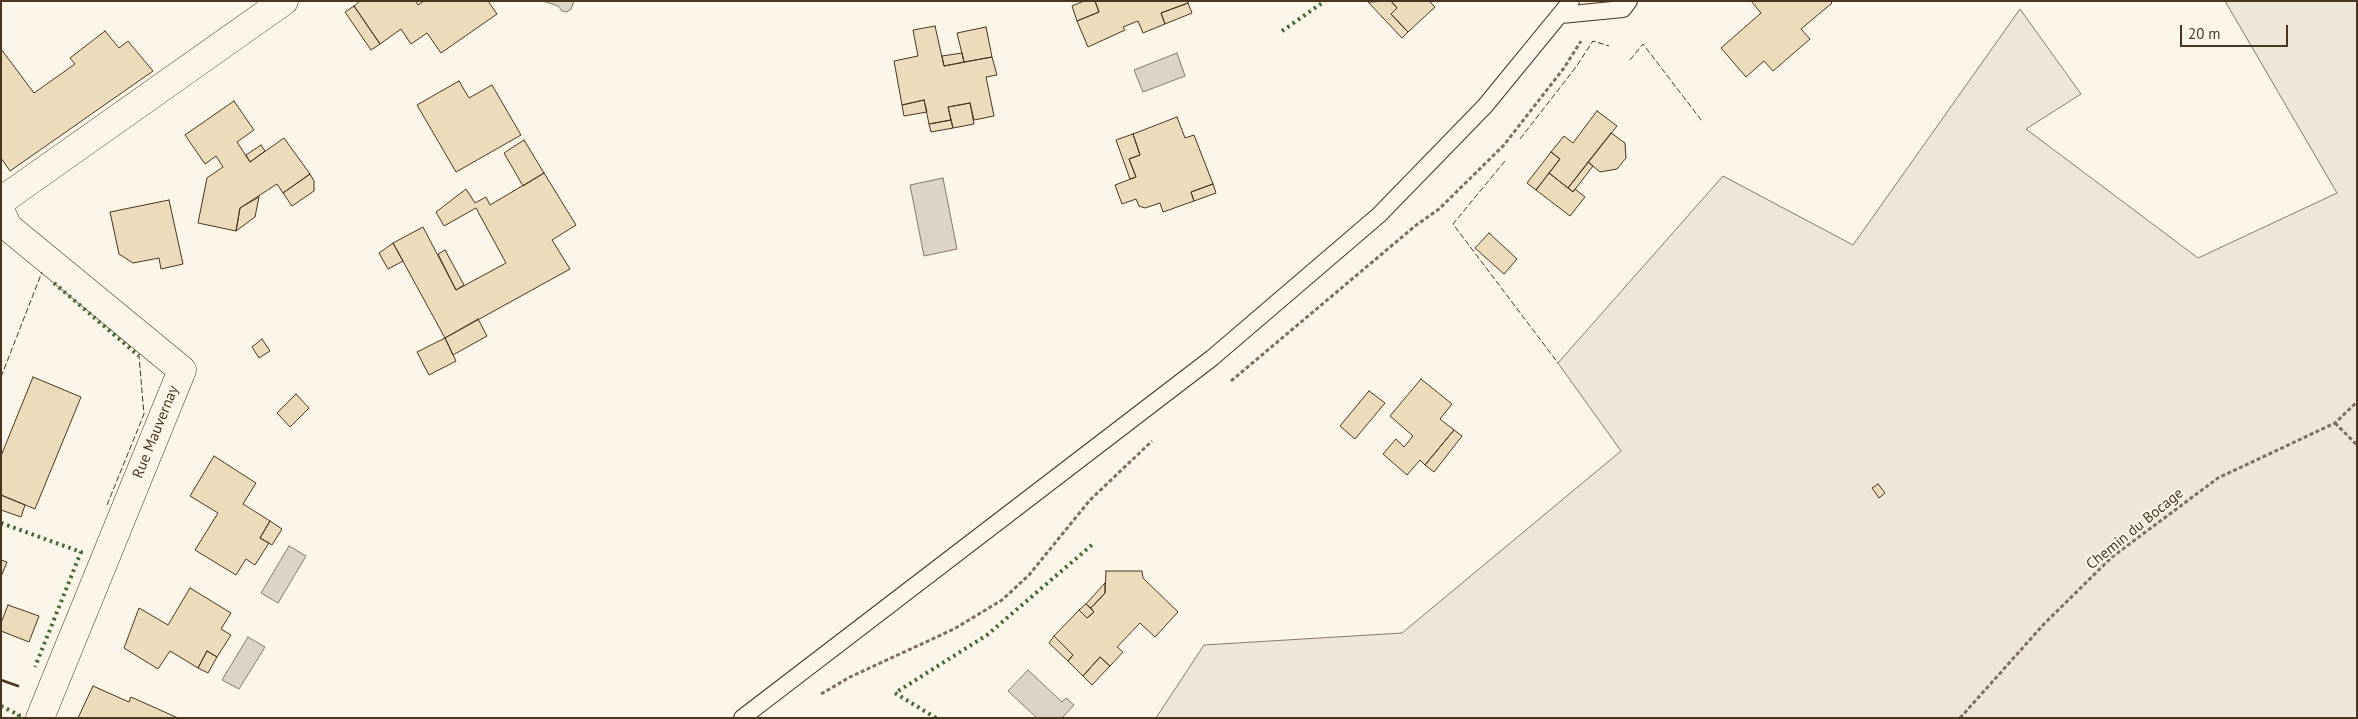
<!DOCTYPE html>
<style>
body{margin:0}
#map{position:relative;width:2358px;height:719px;overflow:hidden;background:#fbf6e9;font-family:"PT Sans",sans-serif}
canvas{display:block}
.frame{position:absolute;inset:0;border:2px solid #4a3520;pointer-events:none}
.scale{position:absolute;left:2180px;top:25px;width:108px;height:22px;box-sizing:border-box;border:2px solid #4a3520;border-top:0;padding-left:6px;font-size:15px;line-height:18px;white-space:nowrap;color:#4a3520;-webkit-text-stroke:4px #fbf6e9;paint-order:stroke}
</style>
<div id="map">
<canvas width="2358" height="719"></canvas>
<div class="frame"></div>
<div class="scale">20 m</div>
</div>
<script>
const c = document.querySelector('canvas').getContext('2d');
c.lineJoin = 'round';
function fill(path, color) { c.fillStyle = color; c.fill(path, 'evenodd'); }
const poly = rows => new Path2D(rows.map(r => 'M' + r).join(''));
function stroke(path, color, width, dash) { c.strokeStyle = color; c.lineWidth = width; c.lineCap = dash ? 'butt' : 'round'; c.setLineDash(dash || []); c.stroke(path); }
function label(font, color, halo, rows, align = 'center') {
  c.font = font + ' "PT Sans",sans-serif'; c.lineWidth = 4; c.setLineDash([]); c.textBaseline = 'middle'; c.strokeStyle = halo; c.fillStyle = color; for (const [text, x, y, turn = 0] of rows) {
    c.save(); c.translate(x, y); c.rotate((+turn || 0) * Math.PI / 180); c.textAlign = isNaN(turn) ? turn : align; if (halo) c.strokeText(text, 0, 0); c.fillText(text, 0, 0); c.restore();
  }
}
const green = poly([
 [2225,1,2357,1,2357,718,1156,718,1204,645,1402,633,1621,451,1558,363,1723,176,1853,245,2020,9,2081,94,2026,129,2198,258,2337,193,2225,1]
]);
fill(green, '#ede6d9');
stroke(green, '#887966', 1);
const water = poly([
 [543,1,574,1,571,9,567,12,562,11,558,6,543,1],
 [1177,53,1185,76,1143,92,1134,70,1177,53],
 [943,178,957,249,924,256,910,185,943,178],
 [289,546,306,556,278,603,261,593,289,546],
 [248,637,265,647,239,689,222,680,248,637],
 [1028,670,1062,702,1066,698,1074,705,1062,718,1037,718,1008,691,1028,670]
]);
fill(water, '#dcd4c6');
stroke(water, '#887966', 1);
const building = poly([
 [360,1,416,1,418,5,424,1,488,1,497,14,441,53,427,33,411,44,401,29,380,44,354,6,360,1],
 [1084,1,1095,1,1099,12,1077,21,1072,6,1084,1],
 [1095,1,1188,1,1188,3,1161,13,1165,24,1143,33,1138,21,1123,27,1125,30,1088,47,1077,21,1099,12,1095,1],
 [1391,1,1397,8,1391,14,1408,32,1402,38,1368,2,1391,1],
 [1391,1,1429,1,1435,7,1408,32,1391,14,1397,8,1391,1],
 [1751,1,1830,1,1832,3,1801,29,1810,39,1773,71,1764,61,1746,77,1721,48,1761,13,1751,1],
 [1188,3,1192,13,1165,24,1161,13,1188,3],
 [354,6,380,44,371,50,345,12,354,6],
 [935,26,944,66,992,57,997,75,986,77,994,116,974,120,970,103,948,107,951,120,929,124,924,100,902,105,894,61,918,56,913,30,935,26],
 [986,27,992,57,964,62,957,33,986,27],
 [105,31,119,48,128,41,153,71,10,171,1,158,1,49,34,93,75,64,70,58,105,31],
 [962,53,964,62,944,66,942,56,962,53],
 [459,81,469,98,492,85,521,135,456,172,417,105,459,81],
 [924,100,927,112,904,116,902,105,924,100],
 [234,101,254,130,237,142,250,162,284,138,310,174,283,193,277,184,240,208,236,231,198,223,207,178,223,167,216,156,205,164,185,135,234,101],
 [970,103,974,124,953,128,948,107,970,103],
 [1597,111,1617,126,1568,188,1549,173,1560,159,1551,152,1564,136,1573,143,1597,111],
 [1177,117,1185,138,1194,135,1213,184,1191,192,1194,201,1163,212,1160,203,1145,208,1139,206,1136,199,1122,204,1115,185,1136,177,1129,159,1140,155,1133,134,1177,117],
 [951,120,953,128,931,132,929,124,951,120],
 [1611,133,1625,143,1626,158,1617,169,1600,172,1588,162,1611,133],
 [1133,134,1140,155,1129,159,1136,177,1130,179,1116,140,1133,134],
 [524,140,544,173,523,186,504,153,524,140],
 [261,145,265,151,250,162,246,155,261,145],
 [1551,152,1560,159,1536,190,1527,183,1551,152],
 [1588,162,1593,166,1573,192,1568,188,1588,162],
 [544,173,576,225,552,240,570,269,445,338,393,243,423,227,456,290,506,263,476,208,444,226,436,212,466,189,475,203,486,197,490,205,544,173],
 [1549,173,1573,192,1575,189,1585,197,1570,216,1536,190,1549,173],
 [310,174,314,181,314,191,292,206,283,193,310,174],
 [1213,184,1216,193,1194,201,1191,192,1213,184],
 [259,197,255,217,236,231,240,208,259,197],
 [169,200,183,264,161,269,159,258,133,263,119,254,110,212,169,200],
 [1489,233,1517,259,1504,274,1475,248,1489,233],
 [393,243,403,261,388,269,379,253,393,243],
 [445,250,464,285,456,290,438,254,445,250],
 [478,319,487,336,453,355,445,338,478,319],
 [445,338,456,361,429,375,417,352,445,338],
 [262,339,270,351,259,358,252,347,262,339],
 [33,377,81,397,35,509,1,495,1,456,33,377],
 [1421,379,1452,404,1440,419,1454,430,1425,465,1420,460,1407,475,1383,454,1396,439,1404,447,1413,436,1390,416,1421,379],
 [1369,391,1385,403,1355,439,1340,426,1369,391],
 [296,394,309,408,290,427,277,413,296,394],
 [1454,430,1462,436,1434,472,1425,465,1454,430],
 [214,456,256,483,243,504,270,521,260,538,269,543,255,565,246,559,236,575,195,550,218,513,190,496,214,456],
 [1878,484,1885,493,1879,498,1872,488,1878,484],
 [1,495,25,505,21,517,1,510,1,495],
 [270,521,282,529,272,545,260,538,270,521],
 [1,560,7,562,1,577,1,560],
 [1106,571,1142,571,1143,578,1178,612,1155,637,1140,623,1117,647,1123,652,1110,666,1100,657,1083,676,1068,661,1073,655,1054,636,1079,610,1087,618,1094,612,1091,608,1105,593,1106,571],
 [1105,583,1105,593,1091,608,1086,604,1105,583],
 [190,588,231,613,221,629,231,635,217,657,207,651,198,668,170,651,158,669,124,648,139,608,168,625,190,588],
 [1086,604,1094,612,1087,618,1079,610,1086,604],
 [8,605,39,616,29,642,1,631,1,623,8,605],
 [1054,636,1073,655,1068,661,1049,643,1054,636],
 [207,651,217,657,208,673,198,668,207,651],
 [1100,657,1110,666,1092,685,1083,676,1100,657],
 [93,686,129,702,131,697,178,718,78,718,93,686]
]);
fill(building, '#ecdcbc');
stroke(building, '#4a3520', 1);
const lane = poly([
 [1561,15,1623,9,1629,1],
 [742,718,1212,358,1379,215,1485,106,1571,1]
]);
const street = poly([
 [1,201,284,1],
 [1,212,8,227,182,370,40,718]
]);
stroke(lane, '#4a3520', 18);
stroke(street, '#4a3520', 29);
stroke(poly([
 [1231,381,1415,226,1439,209,1504,145,1564,68,1581,41],
 [2335,423,2357,445],
 [821,694,850,677,954,629,1002,600,1029,575,1090,500,1152,441],
 [1960,718,2044,624,2112,557,2218,478,2335,423,2357,402]
]), '#7f6f5c', 3, [4, 2.5]);
stroke(lane, '#fbf6e9', 16);
stroke(street, '#fbf6e9', 28);
stroke(poly([
 [1282,31,1325,1],
 [54,283,139,356],
 [1,523,81,552,35,667],
 [1,706,19,715,18,718],
 [936,718,895,693,987,635,1093,544]
]), '#436837', 4, [2.5, 4]);
stroke(poly([
 [1630,60,1643,44,1702,121],
 [1520,139,1576,67,1593,41,1609,46],
 [1505,161,1453,224,1558,363],
 [1,377,42,272],
 [107,505,144,414,139,356]
]), '#4a3520', 1, [6, 2.5]);
stroke(poly([
 [1,680,18,686]
]), '#4a3520', 2.5);
label('15px', '#4a3520', '#fbf6e9', [
 ["Rue Mauvernay",156,432,-68],
 ["Chemin du Bocage",2135,529,-39]
]);
</script>
